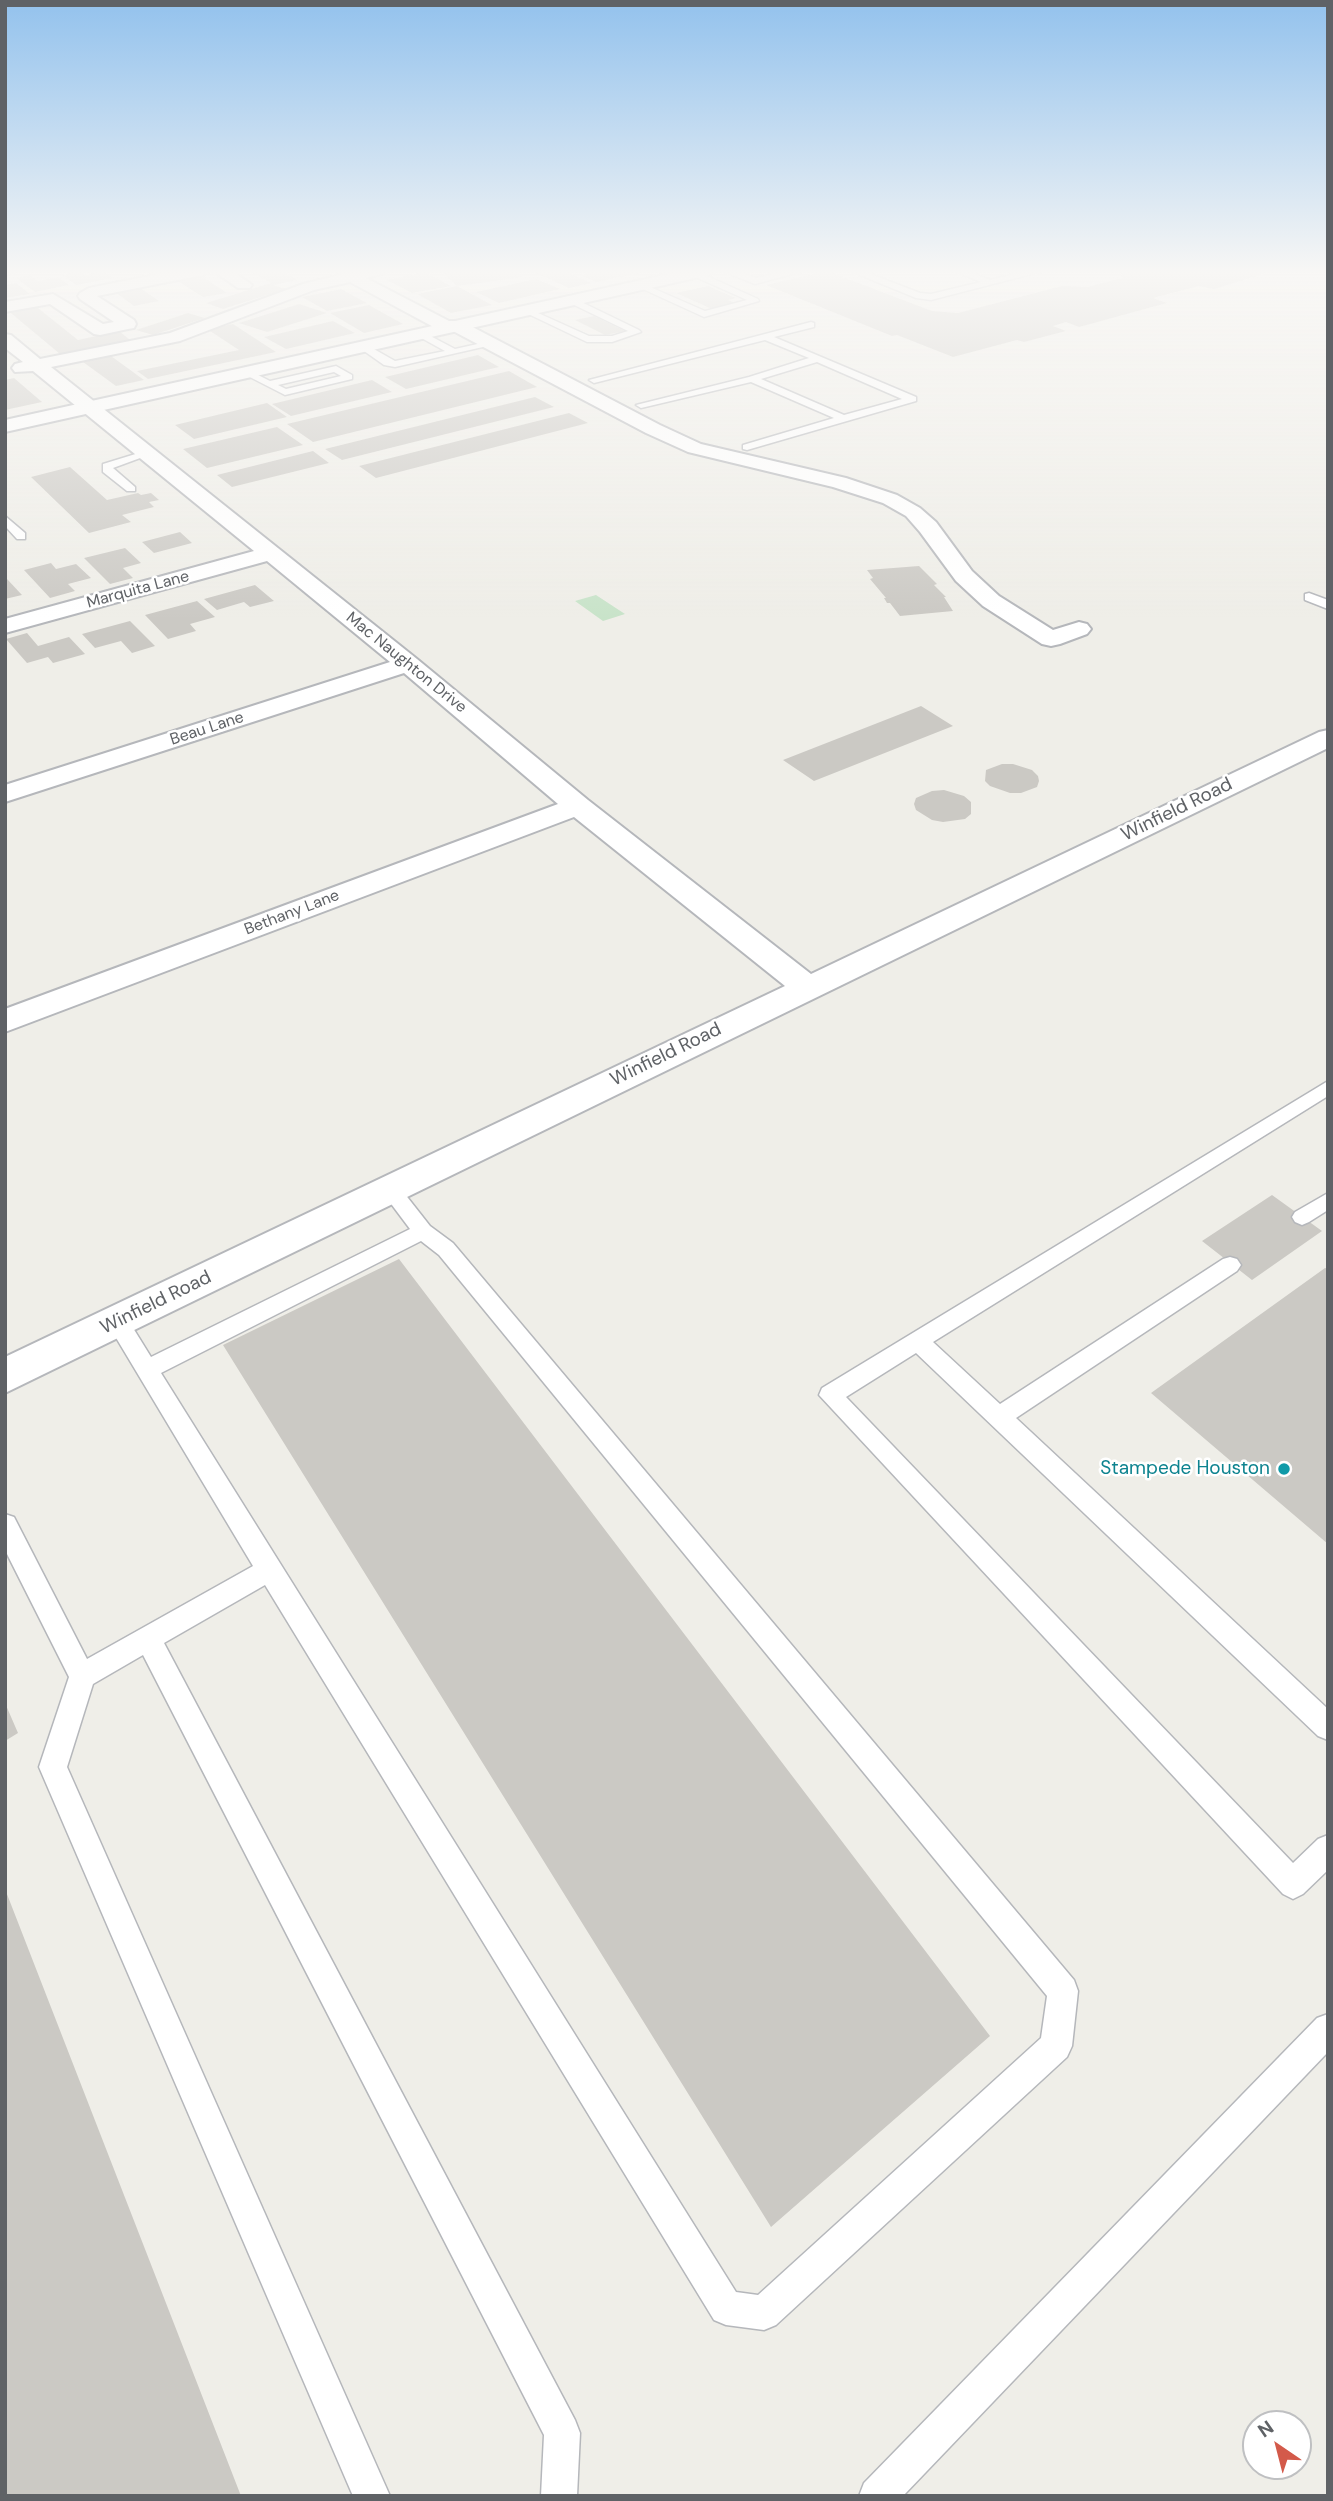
<!DOCTYPE html>
<style>
body{margin:0}
#map{position:relative;width:1333px;height:2501px;overflow:hidden;background:#efeee8;font-family:"DM Sans",sans-serif}
canvas{display:block}
.frame{position:absolute;inset:0;border:7px solid #5f6266;pointer-events:none}
.north{position:absolute;left:1242px;top:2410px;width:70px;height:70px;box-sizing:border-box;background:#fff;border:2px solid #bfc0c2;border-radius:50%;rotate:325deg;font-size:19px;font-weight:700;line-height:28px;text-align:center;color:#5f6266}
.north::after{content:'';display:block;margin:auto;width:24px;height:32px;background:#d35a4a;clip-path:polygon(50% 0,100% 100%,50% 72%,0 100%)}
</style>
<div id="map">
<canvas width="1333" height="2501"></canvas>
<div class="frame"></div>
<div class="north">N</div>
</div>
<script>
const c = document.querySelector('canvas').getContext('2d');
c.lineJoin = 'round';
function fill(path, color) { c.fillStyle = color; c.fill(path, 'evenodd'); }
const poly = rows => new Path2D(rows.map(r => 'M' + r).join(''));
function stroke(path, color, width, dash) { c.strokeStyle = color; c.lineWidth = width; c.lineCap = dash ? 'butt' : 'round'; c.setLineDash(dash || []); c.stroke(path); }
function label(font, color, halo, rows, align = 'center') {
  c.font = font + ' "DM Sans",sans-serif'; c.lineWidth = 5; c.setLineDash([]); c.textBaseline = 'middle'; c.strokeStyle = halo; c.fillStyle = color; for (const [text, x, y, turn = 0] of rows) {
    c.save(); c.translate(x, y); c.rotate((+turn || 0) * Math.PI / 180); c.textAlign = isNaN(turn) ? turn : align; if (halo) c.strokeText(text, 0, 0); c.fillText(text, 0, 0); c.restore();
  }
}
fill(poly([
 [596,595,625,614,603,621,575,601]
]), '#c8e3c9');
fill(poly([
 [248,270,280,270,297,280,273,285,286,289,223,309,206,303,271,283],
 [474,270,514,270,523,277,457,286,444,274],
 [530,270,562,270,591,283,569,288],
 [607,270,649,270,649,271,596,282,581,275],
 [1121,270,1261,270,1257,272,1263,274,1214,289,1199,286,1153,298,1167,303,1079,327,1066,322,1053,326,1066,331,1024,342,1017,340,953,357,897,335,892,336,766,285,827,271,932,311,958,313,1062,286,1088,287,1122,278],
 [80,272,85,275,103,272,113,278,76,285,62,275],
 [425,272,451,286,412,293,387,280],
 [197,273,227,293,203,297,173,278],
 [30,275,37,281,58,277,69,285,35,292,16,278],
 [536,279,560,289,499,303,476,292],
 [16,283,30,294,5,298,5,285],
 [136,285,159,301,134,306,111,289],
 [457,286,492,305,451,313,417,294],
 [708,286,736,298,728,300,736,303,712,309,676,293],
 [341,289,367,303,327,311,302,297],
 [33,304,78,340,119,331,130,340,60,354,6,309],
 [299,304,327,313,267,332,239,323],
 [369,305,403,324,364,333,330,313],
 [188,313,205,318,153,335,136,330],
 [594,316,625,331,605,335,575,320],
 [333,321,355,333,286,349,264,337],
 [233,324,276,352,148,379,137,371,239,350,207,329],
 [478,355,499,367,406,389,385,377],
 [111,356,144,380,116,386,83,362],
 [509,371,537,387,313,442,287,424],
 [14,378,42,402,5,410,5,380],
 [372,380,392,392,291,416,272,404],
 [535,397,554,407,342,460,325,449],
 [267,403,287,417,194,439,175,425],
 [569,413,588,423,376,478,359,466],
 [277,427,303,445,207,468,183,449],
 [313,451,329,463,232,487,217,475],
 [70,467,107,500,138,493,141,495,151,493,159,500,149,502,154,507,122,515,131,522,89,533,31,477],
 [180,532,192,543,154,553,142,542],
 [125,548,141,563,123,568,133,578,110,584,84,558],
 [51,563,56,569,76,564,91,578,68,584,75,591,50,598,24,570],
 [919,566,937,584,934,585,946,597,944,597,953,611,900,616,890,603,887,603,884,598,886,598,870,579,873,578,867,570],
 [5,579,7,579,22,595,5,599],
 [255,585,274,601,250,607,244,602,217,610,204,599],
 [197,601,215,617,190,624,196,631,168,639,145,615],
 [130,621,155,646,132,653,121,641,95,648,82,634],
 [27,633,38,646,69,637,85,654,53,663,48,657,27,663,6,639],
 [921,706,953,726,814,781,783,760],
 [1002,764,1013,764,1032,770,1038,776,1039,781,1037,787,1021,793,1010,793,990,786,985,781,986,770],
 [944,790,964,796,971,802,971,814,965,819,943,822,932,820,916,810,914,804,916,798,932,791],
 [1272,1195,1322,1231,1252,1280,1202,1241],
 [399,1259,990,2036,771,2227,223,1345],
 [1325,1268,1328,1269,1328,1544,1151,1393],
 [5,1703,18,1733,5,1741],
 [5,1889,241,2496,5,2496]
]), '#cbc9c4');
const lane = poly([
 [694,270,758,299,759,301,704,317,634,285,641,283,705,311,747,300,691,275,694,270],
 [721,270,733,270,756,278,791,270,807,270,755,284,721,270],
 [848,270,860,270,920,293,931,294,981,282,952,270,964,270,990,280,1032,270,1047,270,931,300,916,298,848,270],
 [571,297,639,330,641,332,612,342,587,342,520,310,527,308,589,336,612,336,628,331,568,302,568,298,571,297],
 [811,322,814,323,814,327,774,337,916,397,916,401,747,450,743,449,743,445,834,418,751,382,641,408,636,405,749,377,809,358,765,340,594,383,589,380,811,322],
 [817,362,902,399,844,415,761,379,817,362],
 [419,330,455,349,491,341,496,344,395,367,384,365,357,346,365,344,395,361,445,351,416,335,414,333,419,330],
 [336,366,352,375,352,379,285,395,240,372,248,370,270,381,336,366],
 [334,372,341,376,286,389,278,385,334,372],
 [142,452,151,454,113,468,135,487,135,491,127,491,103,472,103,464,142,452],
 [5,516,25,533,25,539,17,539,5,526,5,516],
 [1309,593,1328,600,1328,609,1305,600,1305,594,1309,593],
 [1328,1081,1328,1096,933,1342,1000,1404,1223,1259,1230,1257,1237,1259,1241,1265,1237,1271,1016,1418,1328,1709,1328,1740,1318,1736,916,1353,846,1397,1293,1863,1318,1839,1328,1835,1328,1870,1303,1894,1293,1899,1283,1894,819,1395,822,1388,1328,1081],
 [390,1182,397,1184,430,1226,453,1243,1074,1980,1078,1991,1072,2046,1067,2057,776,2325,764,2330,726,2325,714,2320,265,1585,164,1643,575,2420,580,2433,577,2496,541,2496,544,2435,143,1655,93,1684,67,1767,390,2496,353,2496,39,1767,69,1677,5,1550,5,1514,14,1517,87,1659,253,1566,106,1321,109,1315,117,1312,125,1315,151,1357,410,1229,380,1189,383,1184,390,1182],
 [421,1241,439,1255,1047,1996,1041,2038,758,2295,736,2292,161,1373,421,1241],
 [1328,1193,1328,1210,1309,1222,1302,1225,1295,1222,1292,1217,1295,1212,1328,1193],
 [1328,2014,1328,2052,903,2496,859,2496,864,2483,1317,2018,1328,2014]
]);
const street = poly([
 [5,270,17,270,5,276,5,270],
 [179,270,211,270,203,275,97,296,134,320,136,324,134,328,128,329,100,335,94,334,50,304,5,312,5,302,53,294,103,324,114,322,80,299,78,296,80,293,89,288,179,270],
 [212,270,231,270,252,285,250,288,238,288,212,270],
 [360,270,388,270,385,273,366,278,449,321,461,321,660,425,701,444,846,478,897,495,920,508,936,522,972,571,999,596,1053,630,1079,622,1087,624,1091,629,1087,634,1060,644,1051,646,1042,644,983,606,956,581,920,532,906,516,883,503,833,487,688,452,646,433,453,331,441,331,350,282,314,290,180,341,51,367,417,659,588,800,811,974,1319,732,1328,730,1328,748,5,1393,5,1357,785,986,574,817,5,1032,5,1009,558,804,404,673,5,802,5,785,390,662,267,561,5,633,5,619,254,551,33,371,15,372,12,368,15,364,23,362,5,348,5,334,11,335,40,359,170,333,303,284,360,270]
]);
const secondary = poly([
 [687,270,717,270,709,275,5,432,5,420,687,270]
]);
stroke(lane, '#b5b7bb', 3);
stroke(street, '#b5b7bb', 4);
stroke(secondary, '#b4b6ba', 4);
fill(lane, '#fff');
fill(street, '#fff');
fill(secondary, '#fff');
const sky = c.createLinearGradient(0, 0, 0, 620);
sky.addColorStop(0, '#93c2ed');
sky.addColorStop(0.44, '#f8f7f5');
sky.addColorStop(1, '#f8f7f500');
c.fillStyle = sky;
c.fillRect(0, 0, 1333, 620);
for (const [x, y, r, color] of [
 [1284,1469,7,"#0f9aa8"]
]) { const dot = new Path2D(); dot.arc(x, y, r, 0, 2 * Math.PI); c.fillStyle = color; c.fill(dot); stroke(dot, '#fff', 2.5); }
label('16px', '#5f6266', '#fff', [
 ["Marquita Lane",138,590,-15],
 ["Mac Naughton Drive",406,663,39],
 ["Beau Lane",207,729,-18],
 ["Bethany Lane",292,913,-21]
]);
label('19px', '#5f6266', '#fff', [
 ["Winfield Road",1177,810,-26],
 ["Winfield Road",666,1055,-26],
 ["Winfield Road",156,1303,-26]
]);
label('19px', '#0d838f', '#fff', [
 ["Stampede Houston",1270,1469]
], 'right');
</script>
